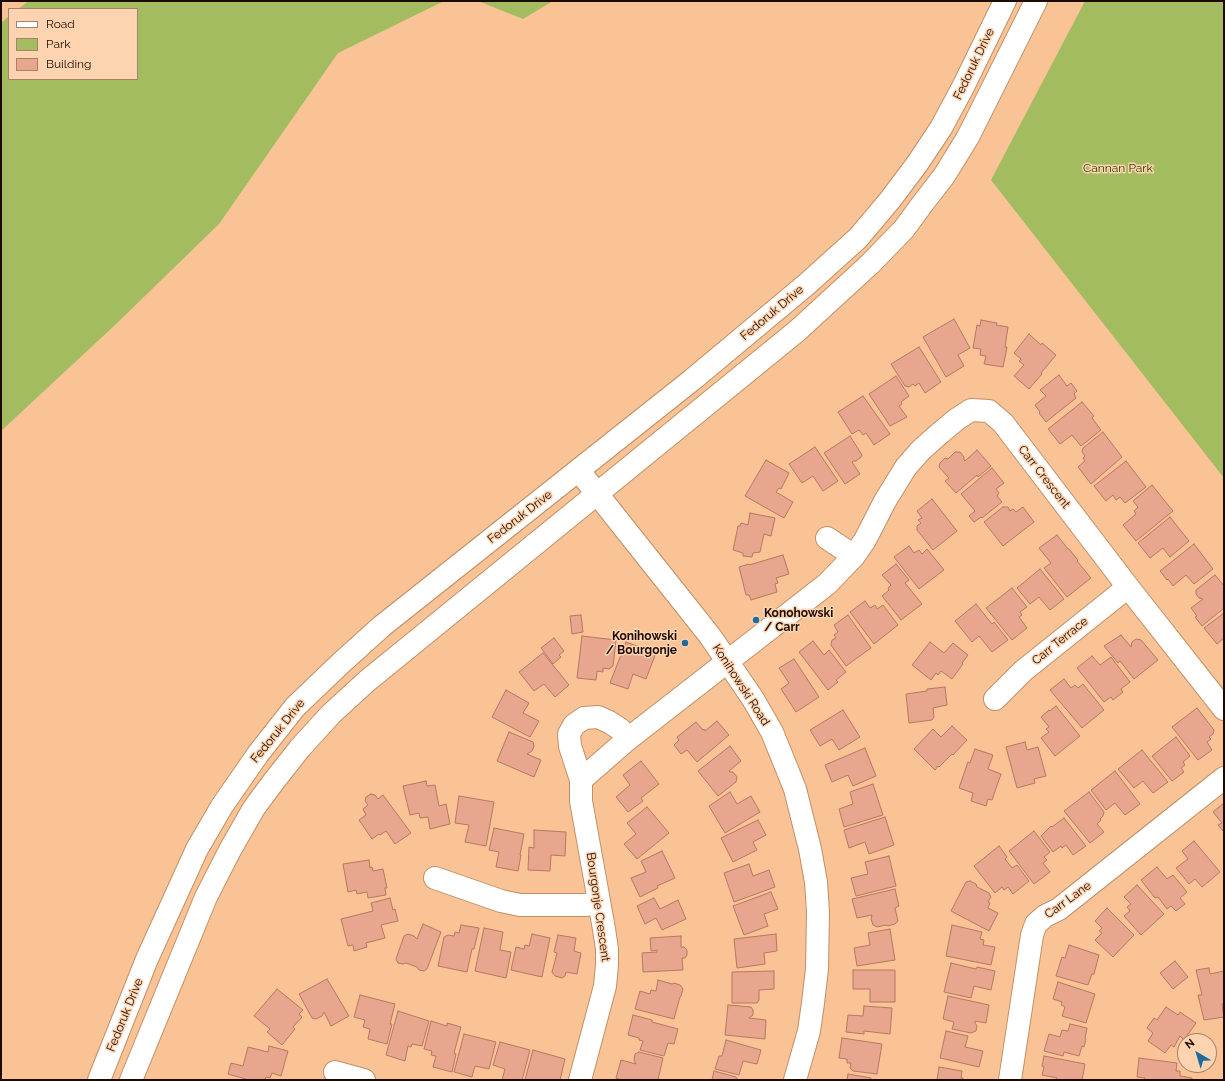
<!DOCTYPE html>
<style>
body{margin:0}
#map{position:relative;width:1225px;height:1081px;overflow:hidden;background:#f9c396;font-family:Raleway,sans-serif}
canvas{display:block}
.frame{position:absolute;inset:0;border:2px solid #1c0a00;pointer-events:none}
.legend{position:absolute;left:8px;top:8px;width:130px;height:72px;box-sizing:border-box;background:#fed3af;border:1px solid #a48369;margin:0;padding:5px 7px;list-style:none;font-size:12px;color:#1c0a00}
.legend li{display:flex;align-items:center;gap:8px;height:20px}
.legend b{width:20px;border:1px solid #a48369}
.north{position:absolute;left:1177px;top:1033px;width:40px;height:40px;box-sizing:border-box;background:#fed3af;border:1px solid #a48369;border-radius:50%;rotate:322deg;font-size:11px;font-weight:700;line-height:16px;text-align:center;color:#1c0a00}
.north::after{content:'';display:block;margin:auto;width:14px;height:18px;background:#1c6c9e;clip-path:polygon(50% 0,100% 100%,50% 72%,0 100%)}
</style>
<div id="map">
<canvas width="1225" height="1081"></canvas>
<div class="frame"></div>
<ul class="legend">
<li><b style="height:5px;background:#fff"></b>Road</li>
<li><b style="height:11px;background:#a3bc60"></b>Park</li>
<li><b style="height:11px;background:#e7a68d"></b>Building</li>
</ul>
<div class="north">N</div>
</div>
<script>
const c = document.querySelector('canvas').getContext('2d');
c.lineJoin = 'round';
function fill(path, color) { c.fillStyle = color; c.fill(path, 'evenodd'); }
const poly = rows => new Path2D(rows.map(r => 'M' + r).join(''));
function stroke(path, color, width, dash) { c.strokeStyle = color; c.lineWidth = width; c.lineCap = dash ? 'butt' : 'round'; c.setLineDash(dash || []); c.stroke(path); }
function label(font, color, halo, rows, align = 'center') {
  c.font = font + ' Raleway,sans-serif'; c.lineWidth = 3; c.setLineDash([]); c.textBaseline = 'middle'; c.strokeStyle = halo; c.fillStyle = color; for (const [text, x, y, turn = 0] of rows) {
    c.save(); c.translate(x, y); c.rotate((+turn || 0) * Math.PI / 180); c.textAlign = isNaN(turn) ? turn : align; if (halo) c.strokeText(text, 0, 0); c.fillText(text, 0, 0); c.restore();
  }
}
fill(poly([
 [29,1,444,1,338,53,219,224,114,326,1,431,1,23,9,16,9,79,137,79,137,9,18,9],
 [478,1,553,1,523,19],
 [1085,1,1224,1,1224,478,991,180]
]), '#a3bc60');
const building = poly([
 [954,319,970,348,958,355,964,366,946,377,923,337,954,319],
 [981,320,997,323,996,325,1008,327,1005,347,1007,347,1003,367,984,364,986,356,980,355,981,349,973,348,977,325,980,326,981,320],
 [1029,334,1041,345,1042,343,1056,355,1041,373,1042,374,1029,389,1014,376,1024,365,1019,361,1021,359,1014,353,1029,334],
 [919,347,941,382,925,393,919,383,915,386,913,384,909,387,905,386,891,364,919,347],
 [1059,375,1067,386,1071,383,1077,391,1074,394,1076,398,1046,422,1039,413,1040,412,1035,405,1046,396,1040,390,1059,375],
 [896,376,909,396,901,402,902,404,899,406,907,417,890,426,869,394,896,376],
 [863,396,890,434,874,445,866,433,863,435,859,430,852,434,838,412,863,396],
 [1082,402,1094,416,1092,418,1101,430,1081,446,1072,435,1060,444,1048,429,1082,402],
 [1103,432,1122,457,1091,484,1078,467,1085,461,1083,458,1085,456,1082,452,1083,448,1103,432],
 [850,436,862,455,861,457,856,461,853,461,852,462,860,474,845,484,824,453,850,436],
 [815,447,838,481,823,491,813,476,802,483,789,464,815,447],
 [977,450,991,466,978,477,977,475,956,493,945,481,949,478,939,467,940,463,945,458,948,459,955,452,960,452,964,457,964,460,965,461,977,450],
 [766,460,789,473,781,489,779,488,776,492,793,502,784,518,745,496,766,460],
 [1126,461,1146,487,1125,503,1120,497,1116,500,1113,495,1106,501,1094,486,1126,461],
 [992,468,1004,483,996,489,999,493,997,496,1002,502,982,518,981,517,974,522,969,516,975,511,961,494,992,468],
 [1152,485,1173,511,1136,541,1123,525,1136,514,1134,511,1138,507,1133,501,1152,485],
 [932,499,957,531,933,550,917,530,917,526,921,523,918,520,922,518,917,511,932,499],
 [1003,507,1008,507,1010,511,1013,509,1016,512,1023,507,1034,522,1003,546,984,522,1003,507],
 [750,513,775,518,771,536,764,534,760,552,753,553,752,557,743,556,743,553,733,550,738,526,740,526,741,523,748,525,750,513],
 [1170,517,1189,541,1170,557,1163,548,1150,558,1138,543,1170,517],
 [1057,535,1068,549,1069,549,1078,560,1077,561,1091,578,1067,597,1044,568,1051,563,1039,548,1057,535],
 [1194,544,1213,569,1194,584,1186,575,1173,586,1168,579,1167,580,1160,571,1194,544],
 [909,546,914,553,919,550,922,554,927,549,944,570,919,589,894,557,909,546],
 [783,555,789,574,776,578,778,583,775,584,777,592,751,600,749,595,746,595,739,567,749,564,749,565,783,555],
 [896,564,909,580,905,583,922,604,901,620,882,596,889,590,888,588,891,585,882,575,896,564],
 [1040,569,1064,599,1050,610,1039,597,1030,604,1017,588,1040,569],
 [1215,575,1224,586,1224,608,1202,626,1195,617,1197,616,1191,608,1203,599,1199,598,1196,594,1196,590,1215,575],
 [1012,588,1027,607,1020,612,1022,615,1019,617,1027,628,1012,640,986,608,1012,588],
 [865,601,870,608,875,605,877,609,883,605,898,625,874,644,850,612,865,601],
 [976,604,992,624,994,622,1008,640,992,652,979,636,972,642,955,621,976,604],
 [1224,613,1224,638,1217,644,1204,628,1224,613],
 [581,615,583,632,572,634,570,616,581,615],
 [848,615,871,648,846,666,831,645,832,640,836,638,834,635,838,632,834,625,848,615],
 [1121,635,1131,647,1132,642,1136,639,1141,640,1158,660,1134,679,1120,661,1118,663,1104,646,1121,635],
 [582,636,616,640,613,666,609,669,603,668,603,672,597,671,596,680,577,678,582,636],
 [554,638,564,651,559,655,561,657,553,664,541,648,554,638],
 [813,641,824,655,829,650,846,672,836,680,838,682,828,690,799,652,813,641],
 [626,642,656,653,646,679,633,674,628,689,610,683,626,642],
 [930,642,944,653,953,643,968,655,962,663,963,664,952,679,941,671,938,675,936,673,931,680,912,665,930,642],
 [543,653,569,685,555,697,544,684,534,691,519,672,543,653],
 [1092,656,1100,665,1111,657,1130,682,1121,689,1123,692,1113,700,1111,697,1104,702,1077,668,1092,656],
 [794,659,819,697,796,712,781,689,789,683,779,668,794,659],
 [1064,679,1071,688,1075,685,1078,688,1083,684,1104,710,1082,728,1050,690,1064,679],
 [945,687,947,705,933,708,934,717,932,720,909,723,906,694,927,691,927,689,945,687],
 [506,690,529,703,523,713,539,721,530,737,492,717,506,690],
 [1056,706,1080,736,1055,756,1041,738,1049,732,1046,729,1049,727,1041,717,1049,710,1050,711,1056,706],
 [1197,708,1214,730,1213,734,1209,737,1211,739,1207,742,1212,750,1198,760,1172,727,1197,708],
 [843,710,860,737,839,750,832,739,820,746,810,730,843,710],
 [717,721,729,735,697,762,687,750,681,754,674,745,679,740,677,737,696,722,703,730,704,729,705,731,717,721],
 [952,726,967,740,953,755,952,754,939,767,938,766,935,770,914,749,933,729,941,737,952,726],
 [509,732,533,742,534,746,532,751,527,754,541,760,534,777,497,761,509,732],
 [1176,737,1190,756,1183,762,1185,765,1181,768,1184,772,1172,781,1152,756,1176,737],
 [1025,742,1027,750,1038,747,1046,776,1034,779,1035,783,1017,788,1006,747,1025,742],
 [730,746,741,761,729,771,730,772,733,772,737,777,736,782,718,796,698,771,730,746],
 [865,748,876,776,853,786,848,775,832,782,825,765,865,748],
 [975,749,993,755,988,769,1001,774,992,800,988,799,986,806,971,801,973,793,959,788,968,762,970,763,975,749],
 [1142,750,1168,782,1153,793,1143,781,1134,788,1118,769,1142,750],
 [641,761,659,784,641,798,643,801,628,812,616,797,630,785,623,775,641,761],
 [1115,771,1140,804,1125,815,1115,803,1106,810,1091,790,1115,771],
 [426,781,427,786,435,785,439,806,446,804,450,824,430,829,428,817,420,818,419,813,410,815,403,786,426,781],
 [873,784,883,815,844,827,839,809,853,804,850,792,873,784],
 [730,792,737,804,751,796,760,812,725,833,709,806,730,792],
 [1089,792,1104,812,1103,816,1100,819,1101,820,1097,824,1104,832,1090,843,1064,811,1089,792],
 [371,794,375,795,378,799,383,795,411,833,395,844,386,831,380,835,379,834,372,839,359,820,366,815,363,809,368,805,365,801,366,797,371,794],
 [459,796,494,802,486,846,465,842,469,825,455,823,459,796],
 [1224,803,1224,832,1218,825,1222,823,1213,812,1224,803],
 [647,807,669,833,637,859,624,844,636,834,627,823,647,807],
 [885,817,894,845,869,854,865,842,849,848,844,830,885,817],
 [1064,818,1086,846,1073,855,1066,845,1062,848,1061,846,1053,852,1041,836,1051,826,1052,827,1064,818],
 [758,820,766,835,753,842,757,850,733,862,721,838,758,820],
 [494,828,524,834,520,855,521,855,518,871,496,867,499,852,489,850,494,828],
 [534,830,566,832,565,856,551,855,550,871,528,870,529,847,534,848,534,830],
 [1034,831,1050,852,1044,857,1047,860,1043,863,1050,872,1034,884,1009,851,1034,831],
 [1194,841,1220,872,1202,887,1195,879,1189,884,1176,868,1188,859,1182,851,1194,841],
 [999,846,1007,857,1005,859,1012,868,1017,865,1029,881,1013,894,1008,887,1004,890,1002,887,995,893,974,866,999,846],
 [662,851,675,878,657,886,658,888,640,897,631,878,646,872,641,861,662,851],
 [889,856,896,886,856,896,851,878,868,874,865,862,889,856],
 [369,860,370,868,372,867,373,871,383,869,387,888,385,888,386,895,368,898,367,892,357,894,356,890,348,892,343,864,369,860],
 [749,864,753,876,769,870,775,887,734,902,724,873,749,864],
 [1157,867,1167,879,1173,875,1187,892,1180,898,1185,904,1176,911,1171,906,1167,909,1158,897,1155,898,1141,880,1157,867],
 [970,881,976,884,977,887,989,893,991,897,988,902,990,903,988,908,998,913,989,931,951,911,966,882,970,881],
 [1137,885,1164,914,1141,935,1124,916,1130,911,1127,907,1131,904,1124,897,1137,885],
 [895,889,899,906,895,908,898,921,895,924,888,926,886,925,877,927,873,925,871,919,872,915,857,918,852,899,895,889],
 [771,892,778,909,764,914,768,926,744,935,733,906,771,892],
 [390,898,393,910,395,909,398,921,381,925,385,938,366,943,367,947,354,951,353,945,348,946,341,919,373,911,371,903,390,898],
 [654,898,660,909,678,900,686,919,662,930,656,918,645,924,637,906,654,898],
 [1107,908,1134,935,1113,957,1095,940,1102,933,1099,931,1102,928,1095,921,1107,908],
 [423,924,441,932,427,969,424,971,419,970,417,967,406,963,403,964,398,963,396,959,404,936,408,934,414,936,417,939,423,924],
 [461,925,479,928,474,949,472,949,467,972,438,966,444,937,448,935,454,936,455,932,459,933,461,925],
 [952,925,982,932,980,939,984,940,983,945,995,947,991,965,946,956,952,925],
 [484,928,503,932,500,950,511,952,506,978,475,971,484,928],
 [890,929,895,960,857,966,854,948,870,945,868,933,890,929],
 [532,934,550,938,542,977,511,970,516,947,524,949,525,945,529,946,532,934],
 [776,934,777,951,764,953,765,964,737,968,734,939,776,934],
 [558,935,576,938,574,951,581,953,577,974,566,972,565,976,562,978,555,976,552,972,557,953,554,952,558,935],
 [681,936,681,947,684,947,687,950,687,955,685,958,682,958,683,970,643,972,642,953,657,952,657,950,651,951,650,938,681,936],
 [1069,945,1099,955,1094,974,1092,974,1088,985,1056,976,1062,957,1065,958,1069,945],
 [1175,961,1188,977,1173,989,1160,973,1175,961],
 [951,963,976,969,977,967,995,971,991,990,974,986,971,998,944,992,951,963],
 [1209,968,1210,974,1224,971,1224,1003,1222,1004,1224,1017,1204,1020,1198,995,1202,995,1196,970,1209,968],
 [853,970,895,970,895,1002,870,1002,870,989,853,989,853,970],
 [774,971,774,989,759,990,759,1000,757,1003,732,1003,732,972,774,971],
 [327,979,349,1016,331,1026,324,1012,322,1016,316,1019,312,1018,299,994,327,979],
 [658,980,672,984,674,983,680,985,683,989,681,996,680,997,674,1019,635,1009,640,991,650,994,651,990,656,991,658,980],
 [1058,982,1095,994,1086,1023,1062,1016,1065,1007,1061,1005,1062,1002,1053,999,1058,982],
 [277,989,303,1010,299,1014,302,1017,293,1027,295,1029,282,1045,267,1032,270,1029,254,1016,277,989],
 [360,995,395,1004,390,1024,392,1024,387,1044,368,1039,370,1029,363,1027,365,1020,354,1017,360,995],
 [948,996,989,1005,986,1023,975,1021,975,1023,977,1026,976,1031,971,1033,952,1029,954,1022,943,1019,948,996],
 [728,1005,751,1007,753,1010,753,1015,749,1018,766,1020,765,1039,725,1035,728,1005],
 [864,1006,892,1008,890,1034,864,1031,864,1034,846,1032,848,1015,863,1016,864,1006],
 [1166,1007,1178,1015,1180,1012,1196,1023,1184,1040,1180,1036,1174,1047,1171,1045,1165,1053,1148,1041,1153,1033,1147,1028,1154,1018,1157,1020,1166,1007],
 [398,1011,429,1021,422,1046,412,1044,411,1047,408,1046,405,1061,386,1055,398,1011],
 [633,1015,652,1020,652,1022,678,1029,674,1044,668,1043,664,1056,640,1050,643,1041,639,1040,639,1038,628,1035,633,1015],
 [431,1021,447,1026,447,1023,461,1027,454,1053,456,1054,452,1072,433,1067,436,1056,431,1055,432,1051,424,1049,431,1021],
 [1070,1024,1087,1028,1085,1038,1086,1039,1084,1047,1082,1046,1079,1056,1064,1052,1063,1056,1044,1051,1049,1034,1060,1037,1062,1030,1068,1031,1070,1024],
 [946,1031,968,1036,965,1047,983,1051,979,1067,940,1058,946,1031],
 [464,1034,496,1042,489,1069,475,1066,472,1077,454,1072,464,1034],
 [842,1038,882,1044,877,1074,853,1071,850,1068,851,1063,847,1063,847,1059,839,1058,842,1038],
 [726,1040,761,1050,757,1064,743,1061,739,1075,715,1069,719,1056,722,1056,726,1040],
 [500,1042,530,1050,522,1080,502,1080,505,1069,493,1065,500,1042],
 [269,1046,288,1051,281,1076,272,1073,270,1078,266,1077,265,1080,249,1080,228,1074,231,1063,243,1066,248,1047,268,1052,269,1046],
 [533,1050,565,1059,560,1080,525,1080,533,1050],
 [639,1052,663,1058,658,1080,622,1080,616,1078,621,1060,636,1064,634,1060,635,1054,639,1052],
 [1044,1056,1085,1064,1082,1080,1056,1080,1057,1078,1042,1075,1044,1067,1042,1066,1044,1056],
 [1139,1058,1177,1063,1176,1071,1180,1071,1180,1076,1192,1078,1192,1080,1144,1080,1145,1078,1137,1077,1139,1058],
 [939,1067,962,1071,961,1078,963,1078,963,1080,937,1080,939,1067],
 [714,1071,736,1077,738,1080,712,1080,714,1071],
 [848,1074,871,1078,871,1080,847,1080,848,1074]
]);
fill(building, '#e7a68d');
stroke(building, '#b67861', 1);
const minor = poly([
 [579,471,710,636,753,699,772,732,785,764,795,789,810,849,816,882,818,912,817,969,813,1003,809,1031,795,1080],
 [827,538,854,556],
 [995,699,1023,671,1128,587],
 [581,780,570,746,569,734,574,725,584,718,598,717,609,722,620,729,628,739],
 [435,878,501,901,520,905,586,905,599,902],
 [335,1072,364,1080],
 [580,1080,605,986,607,965,607,949,604,929,581,801,581,780,628,739,827,584,854,556,865,540,885,501,906,467,921,450,939,434,957,419,971,410,989,411,1003,423,1128,587,1224,709],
 [1010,1080,1032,935,1036,924,1045,916,1059,909,1224,778]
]);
const major = poly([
 [99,1080,147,959,197,849,222,806,258,754,295,707,341,663,382,626,692,380,807,284,858,238,890,200,917,164,941,128,963,87,1005,1],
 [131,1080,206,897,230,850,254,808,274,781,300,748,331,714,367,681,797,331,870,264,904,229,923,203,944,176,968,137,1036,1]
]);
stroke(minor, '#c28f64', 24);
stroke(major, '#c28f64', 24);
stroke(minor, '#fff', 22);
stroke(major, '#fff', 22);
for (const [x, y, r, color] of [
 [756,620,4,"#1c6c9e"],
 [685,643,4,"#1c6c9e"]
]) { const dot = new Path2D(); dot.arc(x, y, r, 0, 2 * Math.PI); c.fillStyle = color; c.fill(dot); stroke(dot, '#fed3af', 1.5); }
label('12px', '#1c0a00', '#fed3af', [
 ["Fedoruk Drive",974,64,-64],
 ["Fedoruk Drive",772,313,-40],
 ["Carr Crescent",1044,477,52],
 ["Fedoruk Drive",520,517,-38],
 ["Carr Terrace",1060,641,-39],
 ["Konihowski Road",741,685,57],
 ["Fedoruk Drive",278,731,-51],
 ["Carr Lane",1068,900,-36],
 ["Bourgonje Crescent",598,907,82],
 ["Fedoruk Drive",125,1015,-68]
]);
label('12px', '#2c3800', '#fed3af', [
 ["Cannan Park",1118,168]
]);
label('bold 12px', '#1c0a00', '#fed3af', [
 ["Konohowski",764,613],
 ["/ Carr",764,627],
 ["Konihowski",677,636,"right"],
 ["/ Bourgonje",677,650,"right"]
], 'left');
</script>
